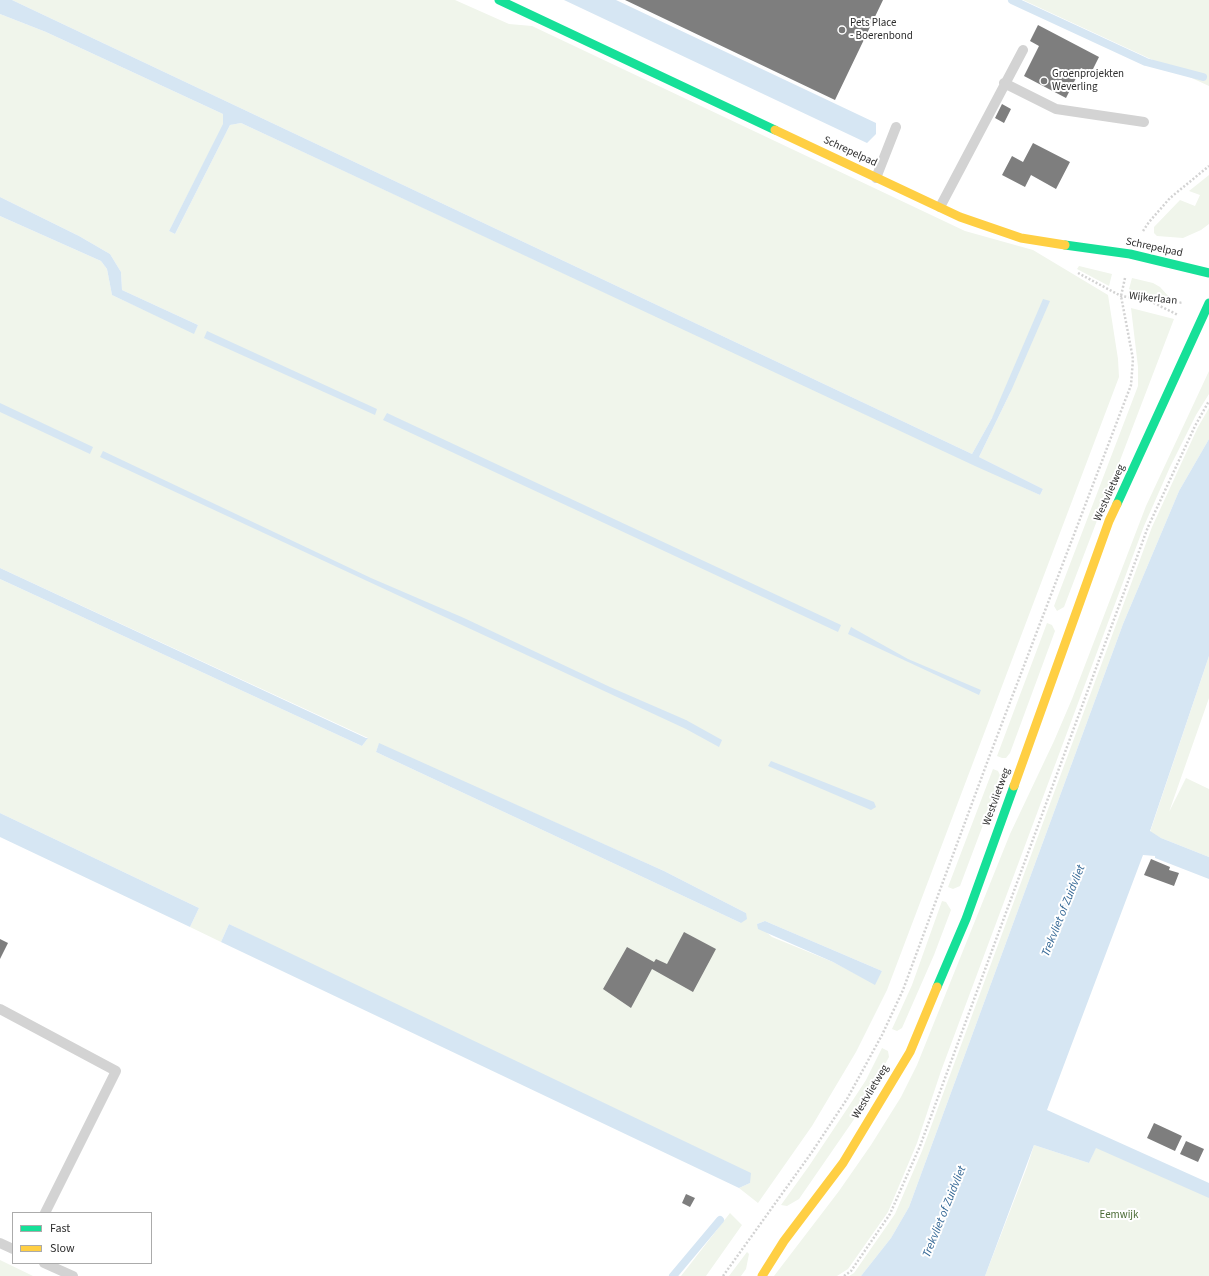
<!DOCTYPE html>
<style>
body{margin:0}
#map{position:relative;width:1209px;height:1276px;overflow:hidden;background:#fff;font-family:"Source Sans 3",sans-serif}
canvas{display:block}
.legend{position:absolute;left:12px;top:1212px;width:140px;height:52px;box-sizing:border-box;background:#fff;border:1px solid #ababab;margin:0;padding:5px 7px;list-style:none;font-size:12px;color:#2e2e2e}
.legend li{display:flex;align-items:center;gap:8px;height:20px}
.legend b{width:20px;border:1px solid #ababab}
</style>
<div id="map">
<canvas width="1209" height="1276"></canvas>
<ul class="legend">
<li><b style="height:5px;background:#16e098"></b>Fast</li>
<li><b style="height:5px;background:#ffcf43"></b>Slow</li>
</ul>
</div>
<script>
const c = document.querySelector('canvas').getContext('2d');
c.lineJoin = 'round';
function fill(path, color) { c.fillStyle = color; c.fill(path, 'evenodd'); }
const poly = rows => new Path2D(rows.map(r => 'M' + r).join(''));
function stroke(path, color, width, dash) { c.strokeStyle = color; c.lineWidth = width; c.lineCap = dash ? 'butt' : 'round'; c.setLineDash(dash || []); c.stroke(path); }
function label(font, color, halo, rows, align = 'center') {
  c.font = font + ' "Source Sans 3",sans-serif'; c.lineWidth = 4; c.setLineDash([]); c.textBaseline = 'middle'; c.strokeStyle = halo; c.fillStyle = color; for (const [text, x, y, turn = 0] of rows) {
    c.save(); c.translate(x, y); c.rotate((+turn || 0) * Math.PI / 180); c.textAlign = isNaN(turn) ? turn : align; if (halo) c.strokeText(text, 0, 0); c.fillText(text, 0, 0); c.restore();
  }
}
fill(poly([
 [12,0,455,0,509,24,532,26,965,231,1033,250,1108,295,1118,359,1119,377,887,990,856,1052,812,1126,758,1203,739,1188,750,1183,229,924,221,942,190,927,199,908,0,813,0,579,362,746,368,738,0,568,0,216,101,261,107,269,112,295,194,333,198,325,122,290,121,272,110,254,79,236,0,197,0,14,46,32,223,114,224,124,169,231,175,234,230,125,241,123,1040,495,1043,489,979,457,1011,391,992,418,972,454],
 [379,744,664,871,746,913,741,923,376,752],
 [765,921,882,971,875,984,833,962,772,937,757,924],
 [1023,0,1209,0,1209,86],
 [1209,175,1209,224,1201,230,1183,238,1157,236,1154,233,1154,227,1180,200,1195,206,1200,195,1189,191],
 [1079,266,1112,274,1109,286,1077,269],
 [1132,278,1153,283,1160,287,1171,299,1131,292,1129,289],
 [1131,308,1174,319,1064,607,1057,611,1054,606,1138,386,1138,367],
 [1209,371,1209,394,1196,415,1170,467,1144,526,941,1071,917,1143,888,1212,848,1269,837,1276,774,1276,839,1191,871,1145,901,1097,917,1065,1010,834,1054,741,1072,699,1146,506],
 [1209,408,1209,439,1179,491,1123,624,909,1207,891,1238,861,1276,849,1276,854,1273,895,1214,922,1151,1152,527,1198,427],
 [1047,623,1052,625,1055,631,1010,753,1006,758,1002,758,997,756],
 [1209,656,1209,698,1169,812,1186,778,1209,789,1209,857,1161,838,1150,832],
 [993,769,998,771,1001,777,960,886,953,889,948,887],
 [942,901,946,902,951,910,934,955,902,1028,897,1031,892,1029,912,985],
 [882,1048,888,1051,889,1057,857,1115,799,1199,787,1206,781,1205,809,1166,847,1109,866,1080],
 [1099,1140,1209,1189,1209,1276,985,1276,1027,1167,1034,1145,1089,1163],
 [730,1213,742,1225,706,1276,681,1276],
 [747,1252,749,1254,746,1269,741,1276,729,1276],
 [0,1260,33,1276,0,1276]
]), '#f0f5eb');
fill(poly([
 [0,0,12,0,972,454,992,418,1043,299,1050,301,1011,391,979,457,1043,489,1040,495,975,466,241,123,230,125,175,234,169,231,223,124,223,114,46,32,0,14],
 [564,0,616,0,876,123,876,134,867,143],
 [0,197,79,236,110,254,121,272,122,290,198,325,194,334,112,295,107,269,101,261,0,216],
 [207,331,377,409,375,415,204,338],
 [0,403,93,447,90,454,0,412],
 [387,413,841,625,838,632,383,420],
 [1209,439,1209,656,1150,831,1161,838,1209,857,1209,879,1155,858,1155,856,1143,855,1047,1110,1209,1183,1209,1198,1096,1148,1089,1163,1034,1145,985,1276,861,1276,891,1238,909,1207,1123,624,1179,491],
 [103,451,371,578,464,618,610,687,686,720,722,740,719,747,686,729,100,457],
 [0,568,366,738,368,738,362,746,0,579],
 [851,627,908,659,981,690,979,695,848,634],
 [379,743,664,871,746,913,747,919,741,923,376,752],
 [771,761,874,802,876,807,871,810,768,766],
 [0,813,199,908,190,927,0,837],
 [765,921,882,971,875,985,833,962,758,929,757,924],
 [229,924,751,1173,750,1183,739,1188,221,942]
]), '#d6e6f3');
stroke(poly([
 [1012,0,1146,62,1203,77],
 [673,1276,720,1220]
]), '#d6e6f3', 8);
fill(poly([
 [625,0,883,0,835,100],
 [1038,25,1099,57,1091,73,1081,68,1066,98,1024,76,1039,46,1030,41],
 [1002,104,1011,109,1004,123,995,118],
 [1033,143,1070,162,1056,189,1031,175,1025,187,1002,175,1012,156,1023,162],
 [1151,859,1170,867,1169,870,1179,873,1174,886,1144,875],
 [684,932,716,949,693,992,652,969,631,1008,603,989,627,947,654,962,656,959,667,964],
 [0,939,8,943,0,959],
 [1154,1123,1182,1136,1175,1151,1147,1138],
 [1186,1141,1204,1149,1198,1162,1180,1154],
 [686,1194,695,1198,690,1207,682,1203]
]), '#7e7e7e');
stroke(poly([
 [1143,231,1149,222,1170,198,1209,166],
 [1078,273,1121,296,1175,304,1183,302],
 [1150,301,1178,315],
 [723,1276,812,1152,847,1099,882,1035,903,990,988,760,1131,385,1133,359,1121,296,1125,278],
 [844,1276,851,1271,890,1214,920,1146,1148,527,1195,426,1209,401]
]), '#d3d3d3', 2.5, [2, 2]);
stroke(poly([
 [1004,83,1056,109,1144,122],
 [876,178,896,127],
 [940,207,1023,50],
 [0,1009,116,1071,45,1213],
 [0,1243,13,1249],
 [44,1263,73,1276]
]), '#d3d3d3', 10);
stroke(poly([
 [499,0,775,130],
 [1065,245,1130,254,1209,273],
 [1117,504,1209,303],
 [937,987,966,919,1014,786]
]), '#16e098', 9);
stroke(poly([
 [775,130,960,217,1021,238,1065,245],
 [1014,786,1109,521,1117,504],
 [762,1276,784,1241,843,1163,910,1052,937,987]
]), '#ffcf43', 9);
for (const [x, y, r, color] of [
 [842,30,4,"#777"],
 [1044,81,4,"#777"]
]) { const dot = new Path2D(); dot.arc(x, y, r, 0, 2 * Math.PI); c.fillStyle = color; c.fill(dot); stroke(dot, '#fff', 1.5); }
label('11px', '#2e2e2e', '#fff', [
 ["Pets Place",850,24],
 ["- Boerenbond",850,37],
 ["Groenprojekten",1052,75],
 ["Weverling",1052,88]
], 'left');
label('11px', '#2e2e2e', '#fff', [
 ["Schrepelpad",850,152,25],
 ["Schrepelpad",1154,248,12],
 ["Wijkerlaan",1153,299,6],
 ["Westvlietweg",1110,493,-66],
 ["Westvlietweg",997,797,-70],
 ["Westvlietweg",871,1092,-59]
]);
label('11px', '#4d6d38', '#fff', [
 ["Eemwijk",1119,1216]
]);
label('italic 12px', '#366996', '#fff', [
 ["Trekvliet of Zuidvliet",1064,911,-68],
 ["Trekvliet of Zuidvliet",945,1212,-68]
]);
</script>
